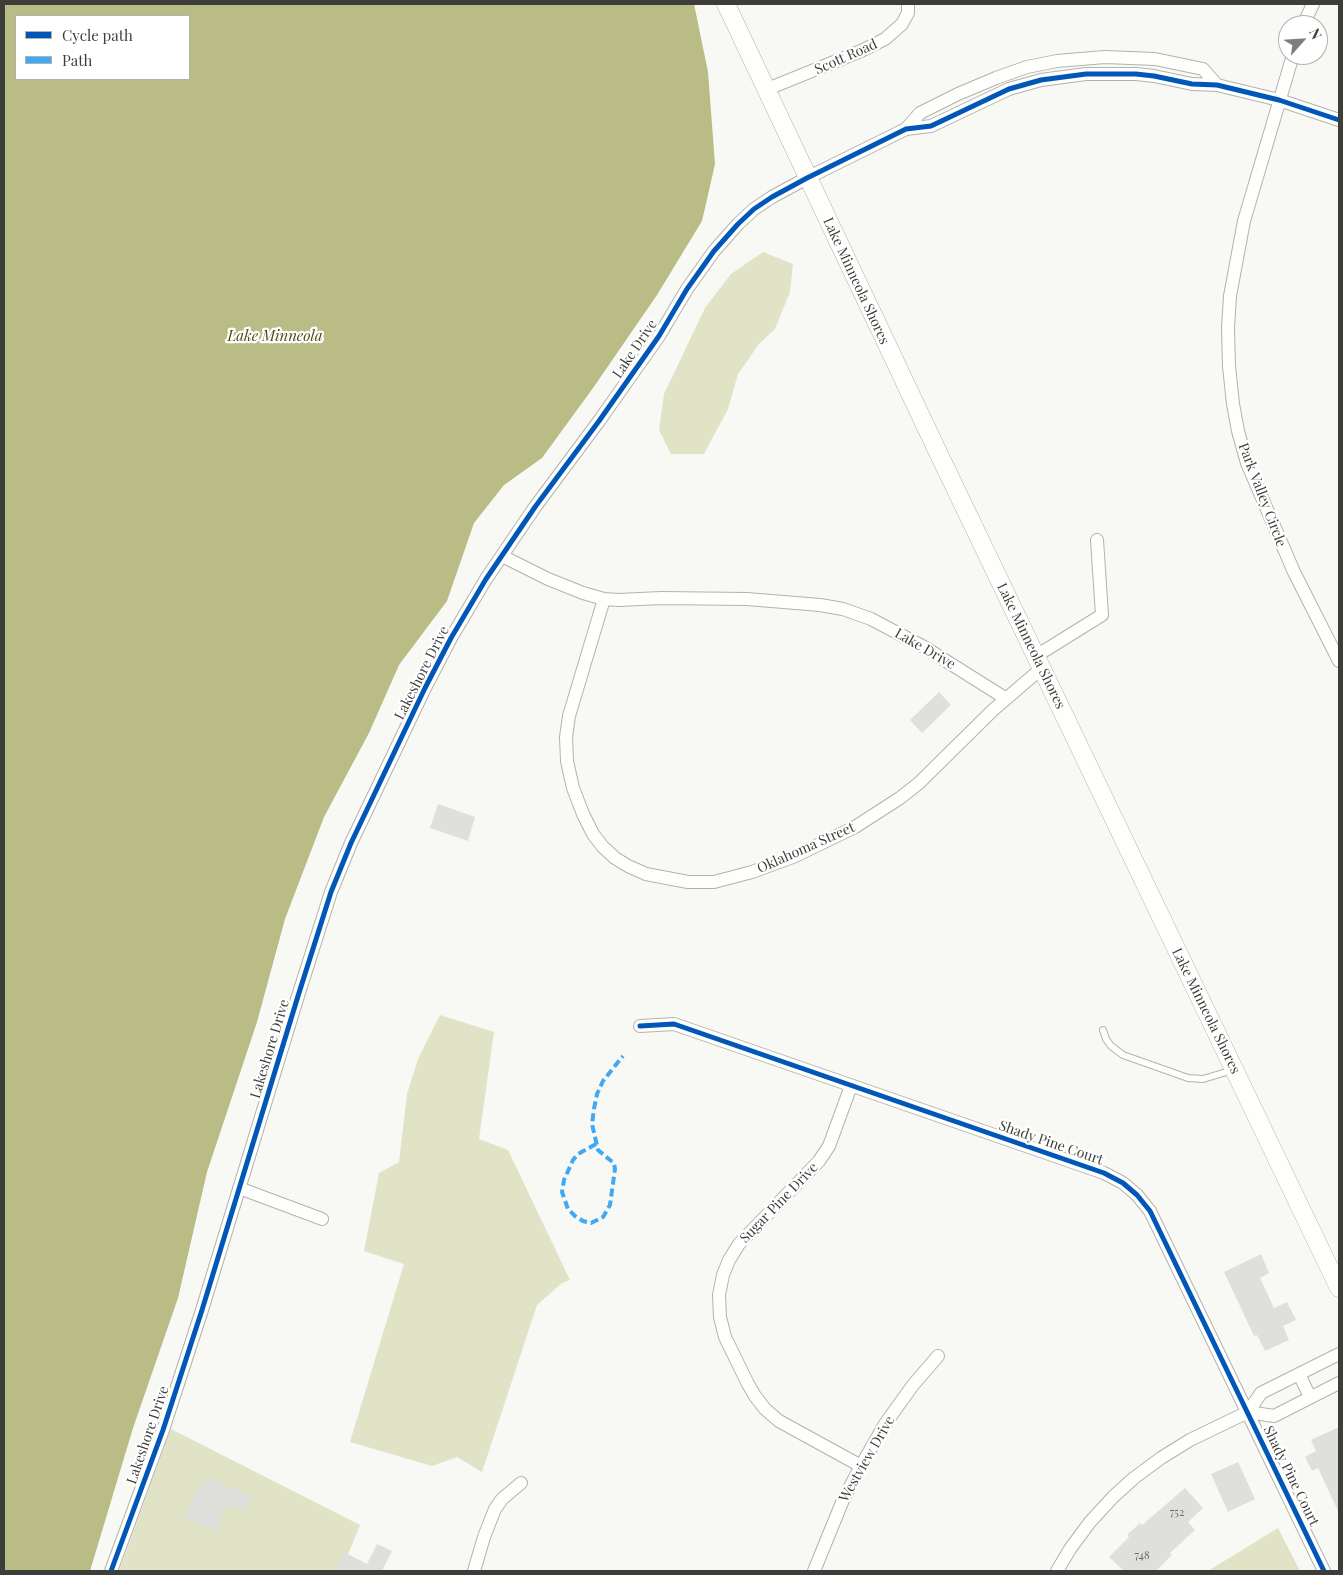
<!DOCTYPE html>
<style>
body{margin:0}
#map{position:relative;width:1343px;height:1575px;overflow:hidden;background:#f8f8f4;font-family:"Playfair Display",serif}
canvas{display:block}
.frame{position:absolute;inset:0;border:5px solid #3d3d3a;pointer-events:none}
.legend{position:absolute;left:15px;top:15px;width:175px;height:65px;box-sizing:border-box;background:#fff;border:1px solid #b1b1b0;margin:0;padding:6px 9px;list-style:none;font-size:15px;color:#3d3d3a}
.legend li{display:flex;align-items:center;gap:10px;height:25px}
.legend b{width:25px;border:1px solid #b1b1b0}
.north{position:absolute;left:1278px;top:15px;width:50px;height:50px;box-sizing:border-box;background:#fff;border:1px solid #b1b1b0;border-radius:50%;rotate:64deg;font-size:14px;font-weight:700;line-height:20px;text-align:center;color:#3d3d3a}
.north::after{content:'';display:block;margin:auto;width:18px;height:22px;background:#7e7e7b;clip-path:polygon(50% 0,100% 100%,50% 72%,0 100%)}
</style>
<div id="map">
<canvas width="1343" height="1575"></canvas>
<div class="frame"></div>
<ul class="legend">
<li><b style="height:6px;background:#0057b8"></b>Cycle path</li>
<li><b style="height:6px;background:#3fa9f5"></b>Path</li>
</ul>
<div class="north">N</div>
</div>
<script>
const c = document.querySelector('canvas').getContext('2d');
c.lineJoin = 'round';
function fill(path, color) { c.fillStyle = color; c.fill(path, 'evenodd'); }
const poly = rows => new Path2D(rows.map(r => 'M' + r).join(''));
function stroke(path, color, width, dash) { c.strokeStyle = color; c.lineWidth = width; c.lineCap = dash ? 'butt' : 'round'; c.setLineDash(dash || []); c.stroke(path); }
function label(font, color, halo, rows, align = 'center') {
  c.font = font + ' "Playfair Display",serif'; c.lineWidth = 4.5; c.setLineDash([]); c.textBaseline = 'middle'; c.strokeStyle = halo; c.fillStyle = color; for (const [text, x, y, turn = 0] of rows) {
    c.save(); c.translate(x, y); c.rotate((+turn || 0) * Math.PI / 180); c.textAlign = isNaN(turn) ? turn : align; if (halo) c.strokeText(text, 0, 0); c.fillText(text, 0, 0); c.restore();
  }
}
fill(poly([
 [763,252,793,264,790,292,775,329,759,344,738,374,728,409,704,454,671,454,659,430,664,394,705,308,731,274],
 [440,1015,494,1032,479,1139,508,1150,570,1280,562,1283,537,1305,482,1472,457,1457,432,1466,350,1442,404,1264,364,1251,379,1173,399,1162,407,1094,418,1059],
 [171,1429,360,1525,341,1571,119,1571],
 [1278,1528,1300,1571,1208,1571]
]), '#e1e3c7');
fill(poly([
 [4,4,694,4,708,72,715,164,702,221,657,295,593,388,542,458,504,485,474,523,447,601,399,665,369,733,324,817,285,919,257,1022,207,1172,178,1298,133,1428,90,1571,4,1571],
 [16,16,189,16,189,79,16,79]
]), '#babc85');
fill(poly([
 [939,692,951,705,922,733,910,720],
 [438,804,475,817,468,841,430,828],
 [1261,1254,1269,1273,1260,1278,1274,1308,1287,1302,1296,1320,1283,1326,1289,1340,1265,1351,1257,1335,1254,1336,1224,1272],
 [1339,1427,1339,1513,1318,1468,1312,1471,1305,1457,1316,1451,1311,1440],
 [1238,1462,1255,1499,1228,1512,1211,1474],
 [207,1478,252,1496,246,1512,226,1505,216,1531,185,1518,198,1485,203,1487],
 [1185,1488,1203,1508,1188,1522,1195,1530,1170,1553,1172,1555,1156,1571,1124,1571,1109,1557,1129,1537,1127,1535,1140,1523,1142,1525],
 [377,1544,392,1551,382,1571,334,1571,344,1552,367,1564]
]), '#dfdfdb');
const service = poly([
 [1103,1030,1106,1039,1111,1046,1123,1055,1188,1078,1203,1079,1233,1070]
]);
const minor = poly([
 [1303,25,1313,4],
 [1293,55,1244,221,1230,296,1228,328,1229,366,1233,404,1238,431,1247,463,1294,572,1339,661],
 [765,90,861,51,885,39,902,24,908,13,908,4],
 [906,129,920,113,958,94,996,78,1027,67,1057,61,1105,57,1155,59,1203,69,1217,85],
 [502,556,548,579,583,593,604,599,619,600,661,598,747,599,820,605,843,609,871,619,924,647,1005,698],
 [604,599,569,716,566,737,567,761,573,788,583,814,593,834,603,847,615,858,628,866,646,874,688,882,714,882,752,872,793,857,855,827,900,798,919,783,993,710,1042,668],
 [1036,656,1102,615,1097,540],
 [640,1026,674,1024,1104,1173,1123,1183,1137,1195,1150,1211,1324,1571],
 [851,1086,829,1146,819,1161,739,1244,729,1260,723,1275,719,1295,720,1317,725,1337,748,1384,755,1396,765,1409,779,1421,861,1466],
 [239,1188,322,1219],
 [1299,1374,1310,1397],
 [1248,1412,1274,1416,1339,1383],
 [111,1571,163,1430,202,1310,298,996,331,892,351,843,425,688,451,638,486,579,535,507,599,421,659,336,687,289,714,251,738,224,754,209,772,197,807,178,906,129,931,126,1009,89,1041,80,1086,74,1136,74,1154,76,1192,84,1217,85,1279,100,1339,120],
 [474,1571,484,1537,495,1509,502,1499,521,1483],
 [814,1571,843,1500,861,1466,885,1424,913,1385,938,1356],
 [1057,1571,1070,1549,1090,1522,1113,1497,1134,1478,1161,1458,1190,1440,1248,1412,1261,1393,1339,1354]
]);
const secondary = poly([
 [726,4,935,446,1339,1288]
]);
stroke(service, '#b2b2af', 8);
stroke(minor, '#b2b2af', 14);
stroke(secondary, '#b2b2af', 19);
stroke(service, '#fefefd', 6);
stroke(minor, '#fefefd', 12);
stroke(secondary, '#fefefd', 18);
stroke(poly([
 [596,1144,578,1154,573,1160,564,1180,562,1192,568,1209,575,1216,583,1221,591,1223,603,1217,610,1205,615,1169,614,1163,610,1160,598,1150,592,1124,594,1109,597,1094,603,1081,623,1056]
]), '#3fa9f5', 4, [8, 4]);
stroke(poly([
 [640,1026,674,1024,1104,1173,1123,1183,1137,1195,1150,1211,1324,1571],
 [111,1571,163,1430,202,1310,298,996,331,892,351,843,425,688,451,638,486,579,535,507,599,421,659,336,687,289,714,251,738,224,754,209,772,197,807,178,906,129,931,126,1009,89,1041,80,1086,74,1136,74,1154,76,1192,84,1217,85,1279,100,1339,120]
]), '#0057b8', 5);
label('11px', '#676764', null, [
 ["752",1177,1513],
 ["748",1142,1556]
]);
label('14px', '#3d3d3a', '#fff', [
 ["Scott Road",846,57,-24],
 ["Lake Minneola Shores",856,281,65],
 ["Lake Drive",635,349,-56],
 ["Park Valley Circle",1262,495,69],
 ["Lake Minneola Shores",1031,646,64],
 ["Lake Drive",925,649,30],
 ["Lakeshore Drive",422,673,-63],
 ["Oklahoma Street",806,848,-24],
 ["Lake Minneola Shores",1206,1011,64],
 ["Lakeshore Drive",270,1049,-73],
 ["Shady Pine Court",1051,1143,19],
 ["Sugar Pine Drive",779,1203,-46],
 ["Lakeshore Drive",148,1435,-71],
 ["Westview Drive",867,1459,-60],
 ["Shady Pine Court",1291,1476,64]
]);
label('italic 15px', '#4a4b10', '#fff', [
 ["Lake Minneola",275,336]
]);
</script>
